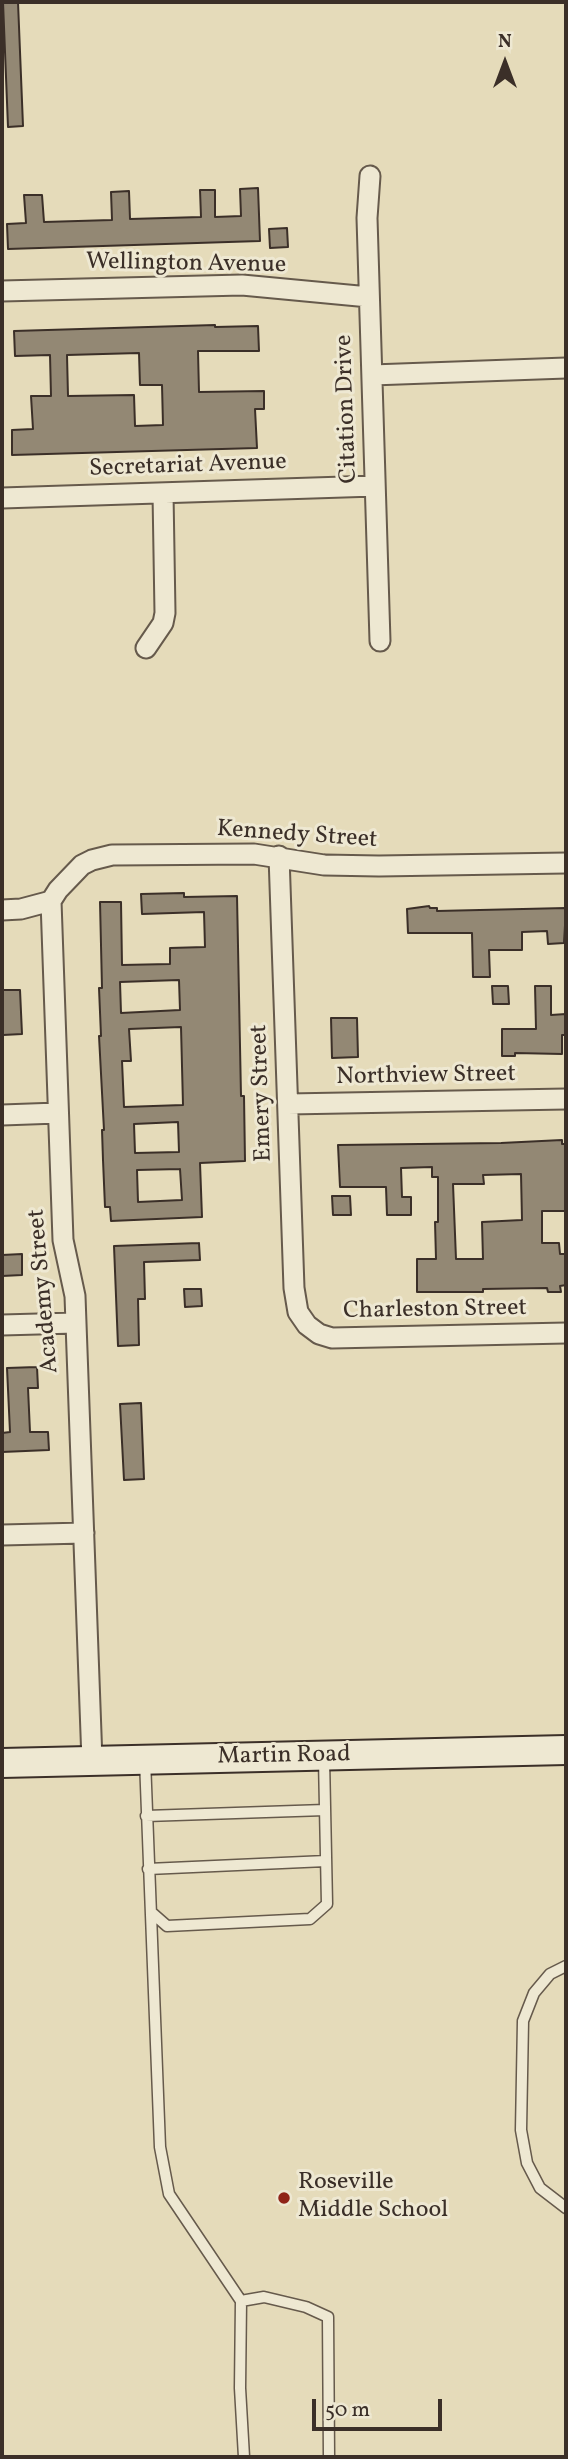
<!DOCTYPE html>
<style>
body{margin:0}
#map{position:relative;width:568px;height:2459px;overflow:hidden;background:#e5dbba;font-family:Vollkorn,serif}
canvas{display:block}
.frame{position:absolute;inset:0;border:4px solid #3b2f28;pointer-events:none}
.north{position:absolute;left:470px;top:28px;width:70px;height:70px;-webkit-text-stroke:5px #eee8d2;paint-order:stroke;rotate:0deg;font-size:19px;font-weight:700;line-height:28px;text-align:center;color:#3b2f28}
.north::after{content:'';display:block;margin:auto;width:24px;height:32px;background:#3b2f28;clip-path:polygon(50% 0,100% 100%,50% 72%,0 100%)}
.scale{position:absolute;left:312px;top:2399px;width:130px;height:32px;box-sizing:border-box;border:4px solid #3b2f28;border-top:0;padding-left:9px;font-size:21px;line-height:24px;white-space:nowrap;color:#3b2f28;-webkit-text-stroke:5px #eee8d2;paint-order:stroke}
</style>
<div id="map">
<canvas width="568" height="2459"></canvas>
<div class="frame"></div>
<div class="north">N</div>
<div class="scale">50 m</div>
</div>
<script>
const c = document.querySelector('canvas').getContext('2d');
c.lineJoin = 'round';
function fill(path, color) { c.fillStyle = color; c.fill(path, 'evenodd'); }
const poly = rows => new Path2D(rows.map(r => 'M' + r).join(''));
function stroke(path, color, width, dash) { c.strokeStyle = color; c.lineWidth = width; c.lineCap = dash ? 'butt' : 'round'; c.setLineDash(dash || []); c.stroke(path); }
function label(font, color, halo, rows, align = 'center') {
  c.font = font + ' Vollkorn,serif'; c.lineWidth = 6; c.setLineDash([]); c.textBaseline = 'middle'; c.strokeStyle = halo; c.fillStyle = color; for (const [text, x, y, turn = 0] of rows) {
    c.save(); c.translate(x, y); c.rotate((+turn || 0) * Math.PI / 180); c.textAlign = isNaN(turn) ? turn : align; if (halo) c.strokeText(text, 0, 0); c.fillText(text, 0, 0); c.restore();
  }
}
const building = poly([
 [3,2,18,2,23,126,8,127,3,2],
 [258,188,260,241,8,249,7,224,26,223,24,195,42,195,44,222,112,220,111,192,129,191,130,219,201,217,200,190,215,190,215,217,241,216,240,189,258,188],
 [287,228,288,247,270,248,269,229,287,228],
 [215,325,215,327,258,326,259,351,198,351,199,392,264,391,264,409,255,409,257,448,12,455,12,430,33,429,31,396,51,396,50,355,15,356,14,331,215,325],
 [139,353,140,385,162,385,163,425,135,426,134,395,68,396,67,355,139,353],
 [184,893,184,897,237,896,241,1096,244,1096,245,1161,200,1163,202,1217,111,1221,110,1207,105,1207,103,1160,102,1130,104,1130,99,1036,101,1036,99,988,102,988,100,902,121,902,122,965,170,964,170,948,205,947,204,912,142,914,141,894,184,893],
 [179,980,180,1010,121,1013,120,982,179,980],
 [181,1027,183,1105,124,1107,122,1061,131,1061,129,1029,181,1027],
 [178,1122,179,1152,135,1153,134,1124,178,1122],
 [180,1169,182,1200,138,1202,137,1170,180,1169],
 [429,906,430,908,437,908,437,911,566,908,564,943,548,944,547,931,522,932,522,950,489,950,490,977,473,977,472,933,408,933,407,909,429,906],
 [492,986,508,986,509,1004,493,1004,492,986],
 [535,986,551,986,551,1015,566,1014,566,1035,562,1035,562,1054,515,1053,515,1056,502,1056,502,1029,536,1029,535,986],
 [2,990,20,990,22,1034,3,1035,2,990],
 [331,1018,357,1018,358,1057,332,1058,331,1018],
 [562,1140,562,1144,566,1144,566,1211,542,1211,542,1243,559,1243,560,1254,566,1254,566,1285,560,1286,561,1292,548,1292,547,1288,483,1289,483,1292,417,1292,417,1259,436,1259,435,1222,438,1222,438,1177,432,1177,432,1167,401,1168,402,1197,411,1197,411,1215,387,1215,386,1187,340,1187,338,1145,501,1143,562,1140],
 [521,1174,522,1220,482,1222,483,1259,456,1259,453,1184,484,1184,483,1175,521,1174],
 [332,1196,350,1196,351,1215,333,1215,332,1196],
 [199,1243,200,1260,144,1262,145,1299,138,1299,139,1345,118,1346,114,1246,199,1243],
 [22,1254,22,1275,2,1276,2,1255,22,1254],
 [184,1289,201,1289,202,1306,185,1307,184,1289],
 [37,1367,38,1388,28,1388,30,1432,48,1432,49,1450,2,1452,2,1433,10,1432,7,1368,37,1367],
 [141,1403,144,1479,124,1480,120,1404,141,1403]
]);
fill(building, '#938874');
stroke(building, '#3b2f28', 2);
const lane = poly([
 [145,1760,160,2147,169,2194,241,2301,240,2388,244,2457],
 [146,1816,325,1810],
 [148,1869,326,1861],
 [151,1912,167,1926,310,1919,327,1904,324,1759],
 [566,1966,550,1974,534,1993,523,2021,521,2130,527,2163,540,2188,566,2208],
 [241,2301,264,2297,306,2307,328,2317,329,2457]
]);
const street = poly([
 [370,176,367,218,380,641],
 [2,291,242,285,369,297],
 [372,375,566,368],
 [2,498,375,486],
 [146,648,163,623,165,613,163,493],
 [279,856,294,1288,298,1312,307,1325,319,1334,332,1338,566,1333],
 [51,901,63,1240,75,1296,92,1761],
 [2,910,21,909,51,901,58,890,82,865,92,860,112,855,254,854,324,865,379,866,566,863],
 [288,1104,566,1099],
 [2,1115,58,1113],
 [2,1325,75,1323],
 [2,1535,84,1533]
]);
const secondary = poly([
 [2,1763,566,1750]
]);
stroke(lane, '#665a4c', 13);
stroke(street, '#665a4c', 23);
stroke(secondary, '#3b2f28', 32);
stroke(lane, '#eee8d2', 10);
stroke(street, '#eee8d2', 19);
stroke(secondary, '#eee8d2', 28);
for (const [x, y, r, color] of [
 [284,2198,7,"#8f2418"]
]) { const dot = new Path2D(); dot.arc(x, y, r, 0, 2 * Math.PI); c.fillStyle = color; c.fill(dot); stroke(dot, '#eee8d2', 2.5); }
label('24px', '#3b2f28', '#eee8d2', [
 ["Wellington Avenue",186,265,1],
 ["Citation Drive",348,409,-92],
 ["Secretariat Avenue",188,467,-2],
 ["Kennedy Street",297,836,4],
 ["Northview Street",426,1077,-1],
 ["Emery Street",263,1093,-92],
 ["Academy Street",45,1291,-95],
 ["Charleston Street",435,1311,-1],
 ["Martin Road",284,1757,-1]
]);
label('24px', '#3b2f28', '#eee8d2', [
 ["Roseville",298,2184],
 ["Middle School",298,2212]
], 'left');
</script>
